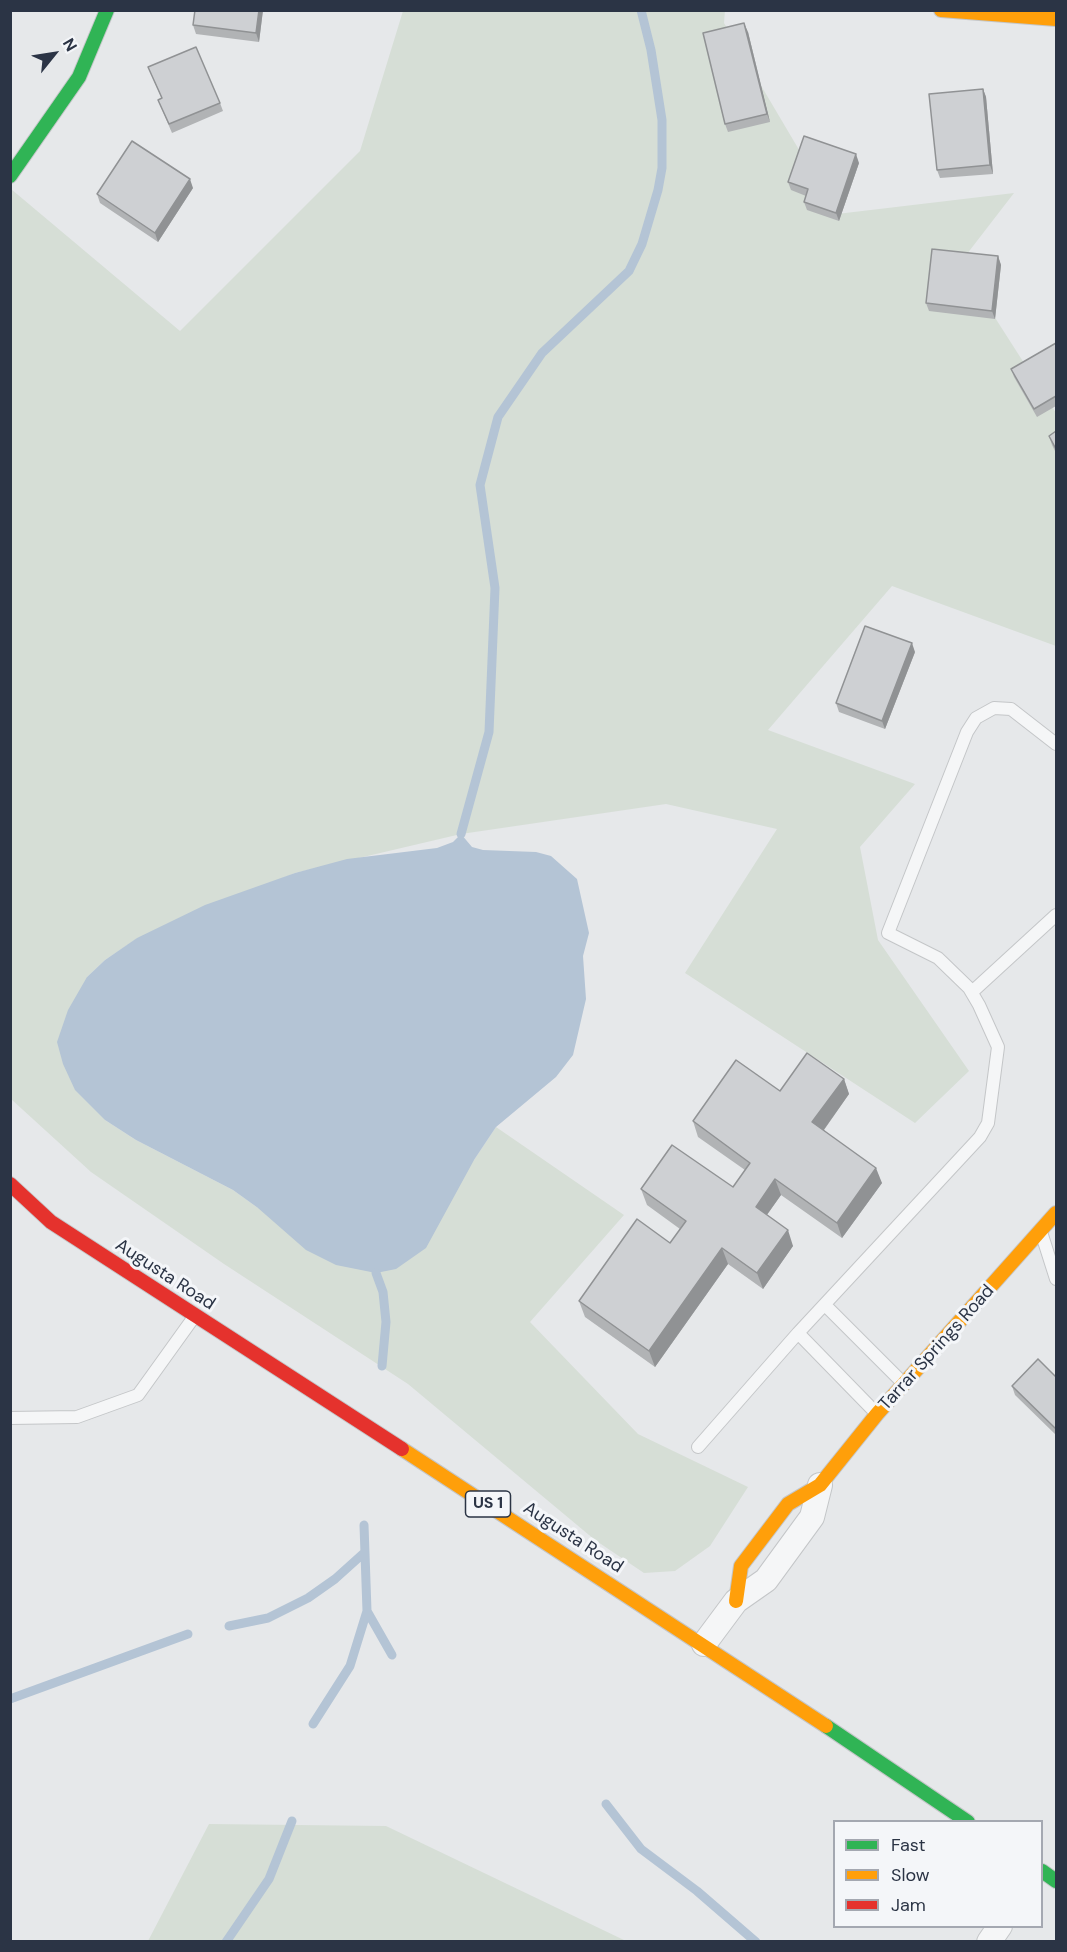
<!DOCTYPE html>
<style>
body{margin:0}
#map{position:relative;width:1067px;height:1952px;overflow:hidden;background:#e6e8ea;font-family:"DM Sans",sans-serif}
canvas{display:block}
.frame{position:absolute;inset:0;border:12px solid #2b3445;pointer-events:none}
.legend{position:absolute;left:833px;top:1820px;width:210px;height:108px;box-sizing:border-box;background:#f4f6f9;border:2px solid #a4a8b1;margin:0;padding:8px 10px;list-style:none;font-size:18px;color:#2b3445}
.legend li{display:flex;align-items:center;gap:12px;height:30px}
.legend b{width:30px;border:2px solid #a4a8b1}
.north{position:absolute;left:24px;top:24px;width:60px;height:60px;-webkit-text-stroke:4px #f4f6f9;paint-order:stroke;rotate:60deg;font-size:16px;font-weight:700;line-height:24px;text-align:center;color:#2b3445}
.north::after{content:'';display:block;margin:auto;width:21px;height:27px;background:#2b3445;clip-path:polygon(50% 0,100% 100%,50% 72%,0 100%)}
</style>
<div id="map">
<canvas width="1067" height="1952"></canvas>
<div class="frame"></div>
<ul class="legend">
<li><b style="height:8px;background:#30b455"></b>Fast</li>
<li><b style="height:8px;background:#ff9f0a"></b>Slow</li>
<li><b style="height:8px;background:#e5322d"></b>Jam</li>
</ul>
<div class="north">N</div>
</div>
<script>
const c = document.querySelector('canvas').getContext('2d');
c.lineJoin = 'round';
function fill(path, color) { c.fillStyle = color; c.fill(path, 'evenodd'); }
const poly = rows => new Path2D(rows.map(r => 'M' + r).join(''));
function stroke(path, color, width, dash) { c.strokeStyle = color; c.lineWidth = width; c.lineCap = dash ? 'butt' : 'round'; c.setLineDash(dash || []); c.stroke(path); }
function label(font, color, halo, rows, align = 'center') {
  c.font = font + ' "DM Sans",sans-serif'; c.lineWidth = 6; c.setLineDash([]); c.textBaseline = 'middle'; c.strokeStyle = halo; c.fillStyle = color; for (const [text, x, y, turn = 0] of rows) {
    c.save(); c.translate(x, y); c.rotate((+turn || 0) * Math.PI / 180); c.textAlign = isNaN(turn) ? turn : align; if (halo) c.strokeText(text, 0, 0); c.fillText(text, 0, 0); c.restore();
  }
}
fill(poly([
 [725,10,724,23,837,214,1014,193,960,263,1056,413,1056,646,892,586,768,730,915,784,860,847,878,940,969,1071,915,1123,685,973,777,829,666,804,461,834,295,873,138,938,105,960,87,977,105,1120,136,1140,233,1190,258,1208,474,1160,496,1127,624,1215,530,1322,638,1434,748,1487,710,1546,675,1571,644,1573,595,1540,408,1384,224,1264,91,1172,11,1099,11,189,180,331,360,151,403,11],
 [209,1824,386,1826,626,1941,148,1941]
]), '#d6ded6');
fill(poly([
 [461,834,472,847,483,850,536,852,551,856,577,879,589,933,583,956,586,999,573,1055,556,1077,496,1127,474,1160,426,1248,396,1269,376,1273,336,1265,306,1250,258,1208,233,1190,136,1140,105,1120,75,1090,63,1064,57,1042,68,1010,87,977,105,960,137,938,205,905,295,873,347,859,437,848,453,842]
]), '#b4c4d5');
stroke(poly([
 [461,834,489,732,495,588,480,485,498,417,542,353,629,271,642,244,658,190,662,168,662,120,651,50,641,10],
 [376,1273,383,1292,386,1322,382,1366],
 [367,1611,392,1655],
 [229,1626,268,1618,308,1598,335,1579,365,1552],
 [10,1699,188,1634],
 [313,1724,350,1666,367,1611,364,1525],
 [606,1804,641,1849,697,1891,756,1942],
 [226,1942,269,1879,292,1821]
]), '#b4c4d5', 9);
const lane = poly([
 [972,992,1056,915],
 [1042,1235,1056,1279],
 [826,1306,902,1382],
 [798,1333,877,1414],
 [10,1418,77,1417,138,1395,194,1317],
 [698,1447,798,1333,980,1137,988,1123,998,1047,979,1005,969,988,938,958,888,933,967,732,976,718,994,708,1011,709,1056,744]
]);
const street = poly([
 [704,1644,736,1601,766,1580,812,1517,820,1485],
 [989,1942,1000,1926]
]);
const fast = poly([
 [10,176,79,77,107,10],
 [826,1726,968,1822],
 [1042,1871,1056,1881]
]);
const slow = poly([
 [941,10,1056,19],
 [402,1449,826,1726],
 [736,1601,741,1566,788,1504,820,1485,877,1414,1056,1213]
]);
const jam = poly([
 [10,1184,51,1222,402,1449]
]);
stroke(lane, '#c4c6c8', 14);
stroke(street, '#c4c6c8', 26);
stroke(fast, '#c4c6c8', 16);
stroke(slow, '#c4c6c8', 16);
stroke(jam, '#c4c6c8', 16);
stroke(lane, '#f5f6f7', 12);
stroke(street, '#f5f6f7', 24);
stroke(fast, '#30b455', 14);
stroke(slow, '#ff9f0a', 14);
stroke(jam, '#e5322d', 14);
fill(poly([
 [263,10,259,42,196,34,193,25],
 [748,32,770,122,728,132,725,124],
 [148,67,220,103,223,111,172,133,158,100,162,99],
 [983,89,986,97,993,174,940,178,937,170],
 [859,163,839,221,807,210,804,202,806,196,791,190,788,182],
 [193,188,158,242,100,203,97,194],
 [998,256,1001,265,995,319,929,311,926,303],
 [1056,343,1056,406,1037,417,1014,377,1011,369],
 [1056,431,1056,453,1052,445,1049,436],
 [915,652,885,729,839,712,836,703],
 [844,1079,849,1094,824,1130,882,1183,842,1238,781,1195,767,1215,793,1246,763,1289,728,1264,655,1367,585,1317,579,1301,670,1243,680,1229,647,1205,641,1189,733,1187,745,1170,698,1137,693,1121],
 [1056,1377,1056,1435,1015,1395,1012,1386]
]), '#b1b3b5');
fill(poly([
 [259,10,263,10,259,42,256,33],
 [744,23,748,32,770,122,767,114],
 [983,89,986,97,993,174,990,165],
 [856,154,859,163,839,221,836,213],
 [190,179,193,188,158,242,155,233],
 [998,256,1001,265,995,319,992,311],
 [912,643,915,652,885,729,882,721],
 [844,1079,849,1094,818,1138,812,1122],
 [876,1168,882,1183,842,1238,837,1223],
 [775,1179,781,1195,761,1223,756,1207],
 [788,1230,793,1246,763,1289,757,1273],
 [722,1248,728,1264,655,1367,649,1351]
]), '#909294');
const building = poly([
 [195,10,259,10,256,33,193,25,195,10],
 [744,23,767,114,725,124,703,33,744,23],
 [196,47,220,103,169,124,158,100,162,98,148,67,196,47],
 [983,89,990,165,937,170,929,94,983,89],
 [804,136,856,154,836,213,804,202,808,189,788,182,804,136],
 [132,141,190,179,155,233,97,194,132,141],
 [932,249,998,256,992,311,926,303,932,249],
 [1056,343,1056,396,1034,409,1011,369,1056,343],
 [1056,431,1056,449,1049,436,1056,431],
 [865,626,912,643,882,721,836,703,865,626],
 [807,1053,844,1079,812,1122,876,1168,837,1223,775,1179,756,1207,788,1230,757,1273,722,1248,649,1351,579,1301,637,1219,670,1243,686,1221,641,1189,672,1145,733,1187,750,1163,693,1121,736,1060,780,1091,807,1053],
 [1038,1359,1056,1377,1056,1429,1012,1386,1038,1359]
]);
fill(building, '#ced0d3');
stroke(building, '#909294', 1.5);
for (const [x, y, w] of [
 [488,1504,45]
]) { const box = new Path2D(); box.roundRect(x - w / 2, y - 13, w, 26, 4.5); c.fillStyle = '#f4f6f9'; c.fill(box); stroke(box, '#2b3445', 1.5); }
label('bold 16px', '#2b3445', null, [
 ["US 1",488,1504]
]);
label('18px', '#2b3445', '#f4f6f9', [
 ["Augusta Road",165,1275,33],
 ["Tarrar Springs Road",937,1348,-48],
 ["Augusta Road",573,1538,33]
]);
</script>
